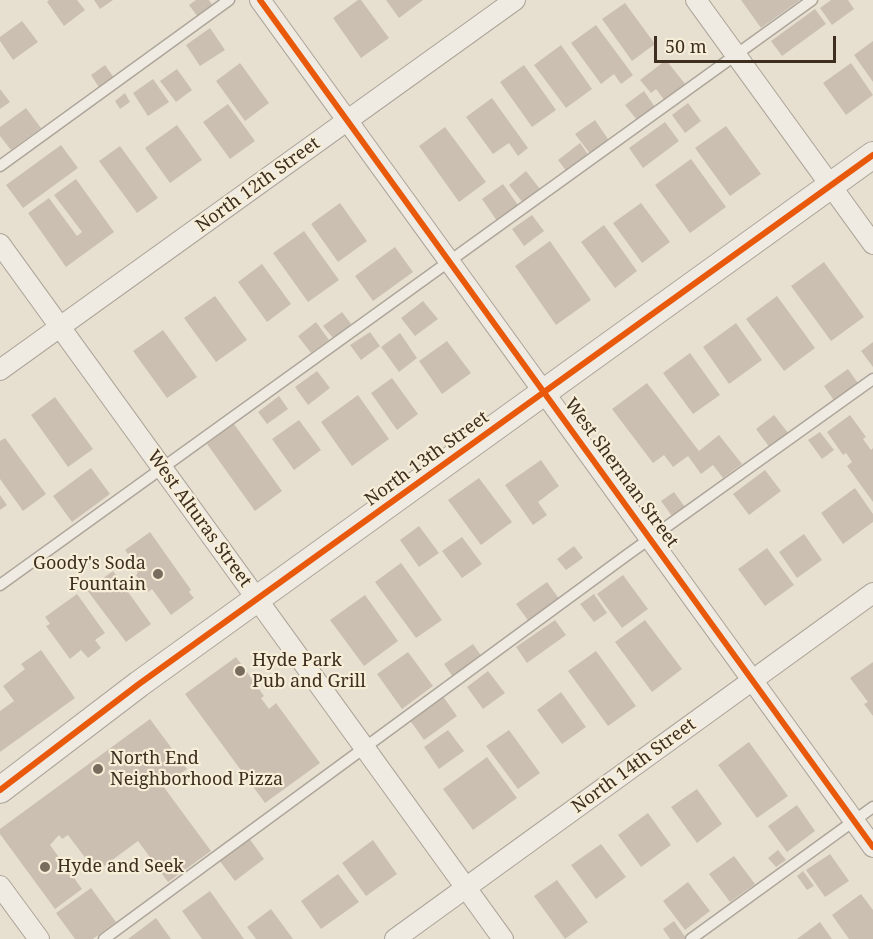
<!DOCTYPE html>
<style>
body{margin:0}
#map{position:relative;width:873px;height:939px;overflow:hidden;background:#e7e0d1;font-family:"Noto Serif",serif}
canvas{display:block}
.scale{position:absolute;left:654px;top:36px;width:182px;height:27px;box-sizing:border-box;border:3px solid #3d2e20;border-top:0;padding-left:8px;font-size:18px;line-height:21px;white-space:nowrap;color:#3d2e20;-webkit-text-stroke:4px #f7eed8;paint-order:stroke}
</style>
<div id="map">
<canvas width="873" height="939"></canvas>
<div class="scale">50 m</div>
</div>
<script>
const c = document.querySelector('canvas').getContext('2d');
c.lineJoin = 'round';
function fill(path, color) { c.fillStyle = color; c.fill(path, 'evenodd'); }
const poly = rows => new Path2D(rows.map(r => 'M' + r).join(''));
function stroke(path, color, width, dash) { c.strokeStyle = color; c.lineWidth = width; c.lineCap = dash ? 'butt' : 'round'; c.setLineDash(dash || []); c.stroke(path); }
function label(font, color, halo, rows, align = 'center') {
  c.font = font + ' "Noto Serif",serif'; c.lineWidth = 4.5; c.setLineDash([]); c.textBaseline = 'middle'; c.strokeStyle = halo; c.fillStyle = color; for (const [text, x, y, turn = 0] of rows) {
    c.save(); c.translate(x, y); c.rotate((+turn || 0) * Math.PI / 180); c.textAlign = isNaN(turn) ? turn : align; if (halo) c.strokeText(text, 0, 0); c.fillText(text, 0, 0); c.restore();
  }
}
fill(poly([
 [49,0,77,0,85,10,64,26,47,2],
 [94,0,113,0,100,9],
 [196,0,209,0,213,6,198,17,189,5],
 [358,0,361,0,389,38,361,58,333,18],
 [386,0,423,0,399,18],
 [741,0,800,0,761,28],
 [831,0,848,0,854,9,832,25,820,8],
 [625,3,655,44,632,61,602,19],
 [815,9,826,24,782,56,771,41],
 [22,21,38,42,13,60,0,41,0,37],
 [596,25,633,75,621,84,614,74,601,84,571,43],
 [210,28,225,50,200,66,186,45],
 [873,41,873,82,854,55],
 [561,45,592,89,566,108,534,65],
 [666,60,686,85,665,101,656,89,651,93,640,80],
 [240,63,269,103,245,121,216,81],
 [851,63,873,95,846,115,823,83],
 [105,65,115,79,100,89,91,75],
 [524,65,556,110,532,127,500,82],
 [177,69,192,90,176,102,160,81],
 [153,79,169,102,148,116,133,93],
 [0,89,10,102,0,109],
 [644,91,655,107,637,120,625,105],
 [125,93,130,102,120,109,115,101],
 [492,98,528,148,518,156,509,143,493,154,466,117],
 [688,103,701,121,685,133,672,115],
 [228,104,255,141,230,159,203,122],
 [26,108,41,128,11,150,0,136,0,127],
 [595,120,610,142,591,155,575,134],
 [665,122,679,141,643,168,629,148],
 [177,125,202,160,170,183,145,148],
 [726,126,761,174,730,196,695,148],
 [445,127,486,182,459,202,419,146],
 [580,143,589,156,567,172,558,160],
 [61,145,78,168,23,208,6,185],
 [120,146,158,198,137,213,99,161],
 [691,159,726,207,690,233,655,185],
 [526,171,540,189,523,203,509,185],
 [76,179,114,232,66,267,28,213,49,198,77,236,82,232,54,195],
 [503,184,518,205,497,221,482,199],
 [340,203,367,241,338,262,311,224],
 [641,203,670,242,642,263,613,223],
 [532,215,544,231,524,246,512,229],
 [604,225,637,271,615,288,581,242],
 [304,231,339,280,308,302,273,253],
 [550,241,591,300,556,325,515,266],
 [395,247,413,272,373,301,355,276],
 [824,262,864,317,831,341,791,286],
 [262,264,291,304,267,322,238,282],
 [215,296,247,340,216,362,184,318],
 [777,296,815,348,784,371,746,319],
 [423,301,438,319,415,336,401,318],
 [342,312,352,325,333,338,323,326],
 [316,322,329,340,311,353,298,336],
 [736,323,762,360,729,384,703,347],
 [163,330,197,377,167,398,133,351],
 [370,332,380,346,361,360,350,345],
 [400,333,417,358,399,372,381,347],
 [447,341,471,373,442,394,419,361],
 [873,342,873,367,861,351],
 [690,353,720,395,693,414,663,373],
 [848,369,860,386,835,402,824,386],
 [317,371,330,388,308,405,295,387],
 [392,378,418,414,397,430,371,393],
 [647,383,699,451,719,435,742,464,723,478,713,465,701,474,688,456,673,467,664,455,653,463,612,409],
 [358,395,389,439,352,466,321,422],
 [279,396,288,409,267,424,258,412],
 [55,397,93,449,68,467,31,415],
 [774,415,789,434,770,448,756,429],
 [850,415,866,437,863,439,871,450,873,448,873,502,847,466,852,462,846,453,843,455,827,432],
 [299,420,321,450,294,470,272,439],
 [234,424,282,491,255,511,207,444],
 [820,432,834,450,822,459,808,440],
 [5,438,46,494,23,511,0,479,0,441],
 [541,460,559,486,538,502,547,515,533,525,505,485],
 [91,468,110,494,72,522,53,496],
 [765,470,781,491,749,515,733,494],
 [479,478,512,522,481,545,448,500],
 [855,488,873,514,873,522,843,544,821,513],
 [674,492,685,507,672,516,661,501],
 [0,495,7,505,0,510],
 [419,526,439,553,419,567,400,540],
 [150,532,191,590,189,592,194,598,171,615,152,589,148,592,136,575,138,573,134,567,136,565,125,550],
 [804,534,822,560,797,578,779,552],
 [462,537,482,564,462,578,442,551],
 [574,546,583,558,566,570,557,559],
 [767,548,794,585,765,606,738,569],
 [401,563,442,620,416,638,375,582],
 [113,571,151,624,126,642,87,590],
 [623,575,648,609,622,628,597,594],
 [547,582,560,600,530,623,516,604],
 [77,594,105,633,95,640,101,648,88,658,81,650,70,659,46,626,50,624,45,617],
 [594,594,607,613,594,622,580,604],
 [365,595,398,641,364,666,330,620],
 [555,620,566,635,527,663,516,647],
 [645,620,682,669,652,692,615,642],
 [473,644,482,657,453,677,444,664],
 [41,650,75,698,0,752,0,711,14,701,3,686,25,669,21,664],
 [596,651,636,706,608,726,568,671],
 [408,652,433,686,402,709,377,674],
 [236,657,264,696,261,698,269,709,276,703,320,763,265,803,185,694],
 [873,662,873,716,864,704,868,702,850,678],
 [488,671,505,693,483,709,467,687],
 [561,692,586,727,562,744,537,710],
 [442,695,457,716,424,740,409,719],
 [150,719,187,769,163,786,211,851,168,882,138,841,96,872,68,835,62,839,59,835,50,845,82,889,55,909,0,834,0,829],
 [448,730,464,751,439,769,424,747],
 [509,730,540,773,518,789,486,746],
 [749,742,788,796,757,818,718,765],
 [487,757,517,798,473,830,443,789],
 [697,789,722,824,697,843,671,807],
 [797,805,815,831,787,852,768,826],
 [648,813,671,845,641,867,618,835],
 [249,838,264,859,235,881,219,860],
 [373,840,397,874,366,896,342,863],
 [601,844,626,877,596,899,571,865],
 [778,850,786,860,776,867,768,858],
 [830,854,849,881,825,897,806,870],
 [734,856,755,884,730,902,709,874],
 [803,871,814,886,807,890,797,876],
 [338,874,359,902,321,929,301,901],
 [557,880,588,922,565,939,534,896],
 [688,882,710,911,685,930,663,901],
 [91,888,116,922,93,939,75,939,56,913],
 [210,891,244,939,202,939,182,911],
 [861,894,873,910,873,939,849,939,832,915],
 [271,909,293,939,256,939,247,927],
 [156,918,171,939,128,939],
 [674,921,686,938,683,939,670,939,663,929],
 [820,922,832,939,797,939]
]), '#cbbfb2');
const service = poly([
 [0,166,229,0],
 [0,585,812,0],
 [104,939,627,555,873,379],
 [691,939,873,807]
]);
const minor = poly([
 [260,0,873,847],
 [696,0,873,244],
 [0,244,503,939],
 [0,370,515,0],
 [0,886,39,939],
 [395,939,873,593]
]);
const tertiary = poly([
 [0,790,139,684,873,155]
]);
stroke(service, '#ada599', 13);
stroke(minor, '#ada599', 22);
stroke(tertiary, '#ada599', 28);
stroke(service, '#efebe3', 10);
stroke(minor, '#efebe3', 20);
stroke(tertiary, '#efebe3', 26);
stroke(poly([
 [260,0,873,847],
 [0,790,139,684,873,155]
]), '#e8590c', 6);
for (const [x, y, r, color] of [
 [158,574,6,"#786c5e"],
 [240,671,6,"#786c5e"],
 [98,769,6,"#786c5e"],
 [45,867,6,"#786c5e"]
]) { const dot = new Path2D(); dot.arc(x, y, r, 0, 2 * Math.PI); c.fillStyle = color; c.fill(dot); stroke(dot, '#f7eed8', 2); }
label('18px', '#3d2e20', '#f7eed8', [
 ["North 12th Street",258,185,-36],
 ["North 13th Street",427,459,-36],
 ["West Sherman Street",621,473,54],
 ["West Alturas Street",199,519,54],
 ["North 14th Street",634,766,-36]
]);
label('18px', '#3d2e20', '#f7eed8', [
 ["Goody's Soda",146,564,"right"],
 ["Fountain",146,585,"right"],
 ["Hyde Park",252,661],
 ["Pub and Grill",252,682],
 ["North End",110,759],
 ["Neighborhood Pizza",110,780],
 ["Hyde and Seek",57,867]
], 'left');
</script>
